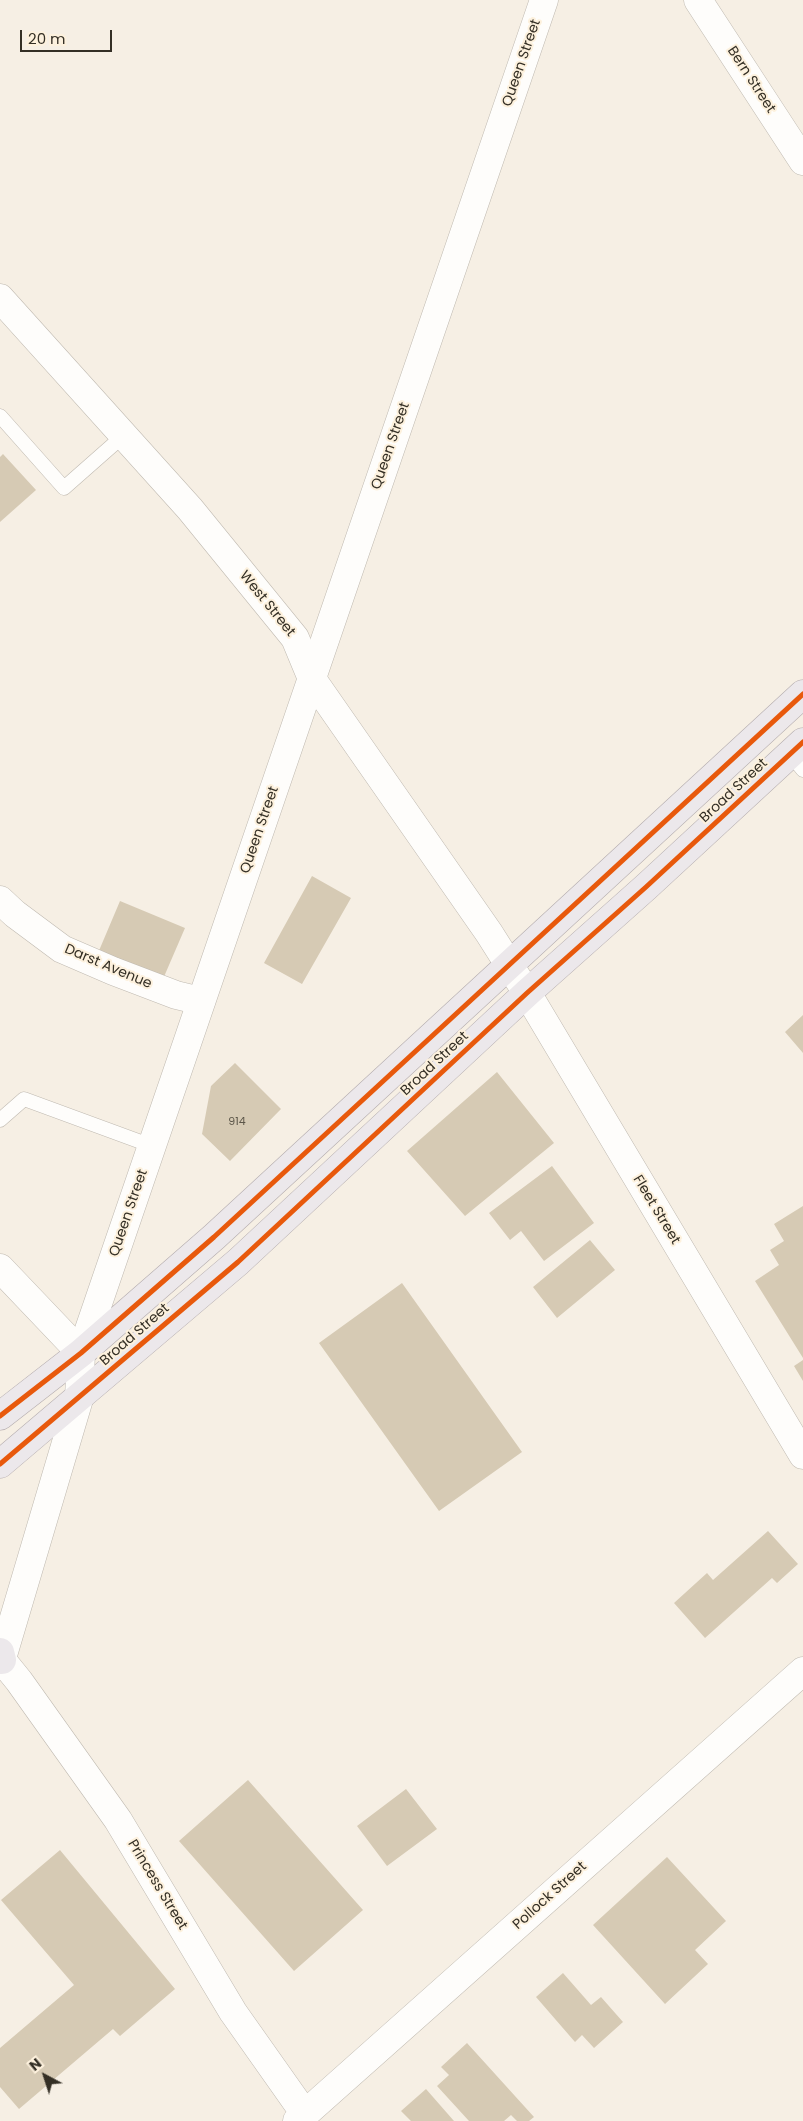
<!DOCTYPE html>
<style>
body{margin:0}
#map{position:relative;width:803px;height:2121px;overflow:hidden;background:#f6efe4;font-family:Poppins,sans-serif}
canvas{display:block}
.north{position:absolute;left:20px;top:2051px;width:50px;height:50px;-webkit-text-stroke:4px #fdf1dd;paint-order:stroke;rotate:320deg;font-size:14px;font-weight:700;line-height:20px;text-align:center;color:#342f25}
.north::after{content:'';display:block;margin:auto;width:18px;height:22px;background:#342f25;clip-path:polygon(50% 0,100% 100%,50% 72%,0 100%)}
.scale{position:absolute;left:20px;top:30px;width:92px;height:22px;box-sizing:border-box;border:2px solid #342f25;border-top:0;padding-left:6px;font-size:15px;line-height:18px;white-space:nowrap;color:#342f25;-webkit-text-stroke:4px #fdf1dd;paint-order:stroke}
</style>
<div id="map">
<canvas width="803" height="2121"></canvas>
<div class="north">N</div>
<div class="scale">20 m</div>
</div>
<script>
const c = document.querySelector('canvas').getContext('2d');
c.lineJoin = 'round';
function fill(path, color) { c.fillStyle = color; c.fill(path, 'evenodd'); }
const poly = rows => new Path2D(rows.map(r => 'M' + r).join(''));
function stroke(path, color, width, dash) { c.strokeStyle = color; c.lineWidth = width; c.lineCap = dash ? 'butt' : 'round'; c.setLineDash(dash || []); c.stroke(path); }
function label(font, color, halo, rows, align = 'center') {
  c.font = font + ' Poppins,sans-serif'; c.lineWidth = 4; c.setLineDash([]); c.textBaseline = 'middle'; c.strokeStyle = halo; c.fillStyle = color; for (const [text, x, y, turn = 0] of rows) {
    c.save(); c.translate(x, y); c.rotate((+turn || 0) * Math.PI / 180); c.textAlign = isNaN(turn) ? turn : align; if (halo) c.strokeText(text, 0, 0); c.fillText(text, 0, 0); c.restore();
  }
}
fill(poly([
 [3,454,36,490,0,522,0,457],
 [312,876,351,898,302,984,264,963],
 [120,901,185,928,163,979,98,953],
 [803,1015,803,1053,785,1032],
 [235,1063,281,1109,230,1161,202,1134,211,1086],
 [497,1072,554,1143,465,1216,407,1151],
 [552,1166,594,1223,544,1261,521,1231,510,1240,489,1213],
 [803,1206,803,1358,755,1281,779,1265,770,1250,784,1241,774,1224],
 [590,1240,615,1270,557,1318,533,1287],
 [402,1283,522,1452,439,1511,319,1343],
 [803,1360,803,1381,794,1366],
 [768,1531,798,1564,777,1583,772,1578,705,1638,674,1603,707,1573,713,1580],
 [248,1780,363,1910,294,1971,179,1841],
 [406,1789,437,1829,387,1866,357,1826],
 [60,1850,175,1989,120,2036,113,2029,19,2109,0,2087,0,2048,74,1985,1,1900],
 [667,1857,726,1921,695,1950,708,1964,665,2004,593,1925],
 [563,1973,591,2005,601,1997,623,2022,594,2048,582,2035,575,2042,536,1997],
 [467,2043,534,2117,529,2121,517,2121,511,2115,504,2121,469,2121,437,2086,449,2075,441,2067],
 [426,2089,454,2121,411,2121,401,2111]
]), '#d6cab4');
const lane = poly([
 [0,416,64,488,123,436],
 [790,754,803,770],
 [0,1120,24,1099,152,1146]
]);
const street = poly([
 [698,0,803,161],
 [0,298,190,509,295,638,312,679,489,933,527,993,803,1455],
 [0,900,15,914,62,949,113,971,176,995,201,1001],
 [0,1268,81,1353],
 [2,1660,19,1681,118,1820,233,2012,305,2114]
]);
const secondary = poly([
 [0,1665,79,1399,81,1353,544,0],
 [297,2121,803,1671]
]);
const primary = poly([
 [0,1416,81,1353,214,1237,803,694],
 [0,1464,238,1262,527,993,646,887,803,742],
 [0,1652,2,1660]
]);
stroke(lane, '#bfb9b0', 15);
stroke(street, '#bfb9b0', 29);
stroke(secondary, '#bfb9b0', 29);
stroke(primary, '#b3abad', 29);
stroke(lane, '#fefdfb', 14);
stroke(street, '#fefdfb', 28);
stroke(secondary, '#fefdfb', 28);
stroke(primary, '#ece8eb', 28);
stroke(poly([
 [0,1416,81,1353,214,1237,803,694],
 [0,1464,238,1262,527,993,646,887,803,742]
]), '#e8590c', 5);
label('11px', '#5c5649', null, [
 ["914",237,1122]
]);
label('14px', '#342f25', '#fdf1dd', [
 ["Queen Street",522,63,-71],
 ["Bern Street",751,80,57],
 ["Queen Street",391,446,-71],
 ["West Street",267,604,51],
 ["Broad Street",734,791,-43],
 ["Queen Street",260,830,-71],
 ["Darst Avenue",108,967,23],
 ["Broad Street",435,1064,-43],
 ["Fleet Street",656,1210,59],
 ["Queen Street",129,1213,-71],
 ["Broad Street",135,1335,-41],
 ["Princess Street",157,1885,59],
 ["Pollock Street",550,1896,-42]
]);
</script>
